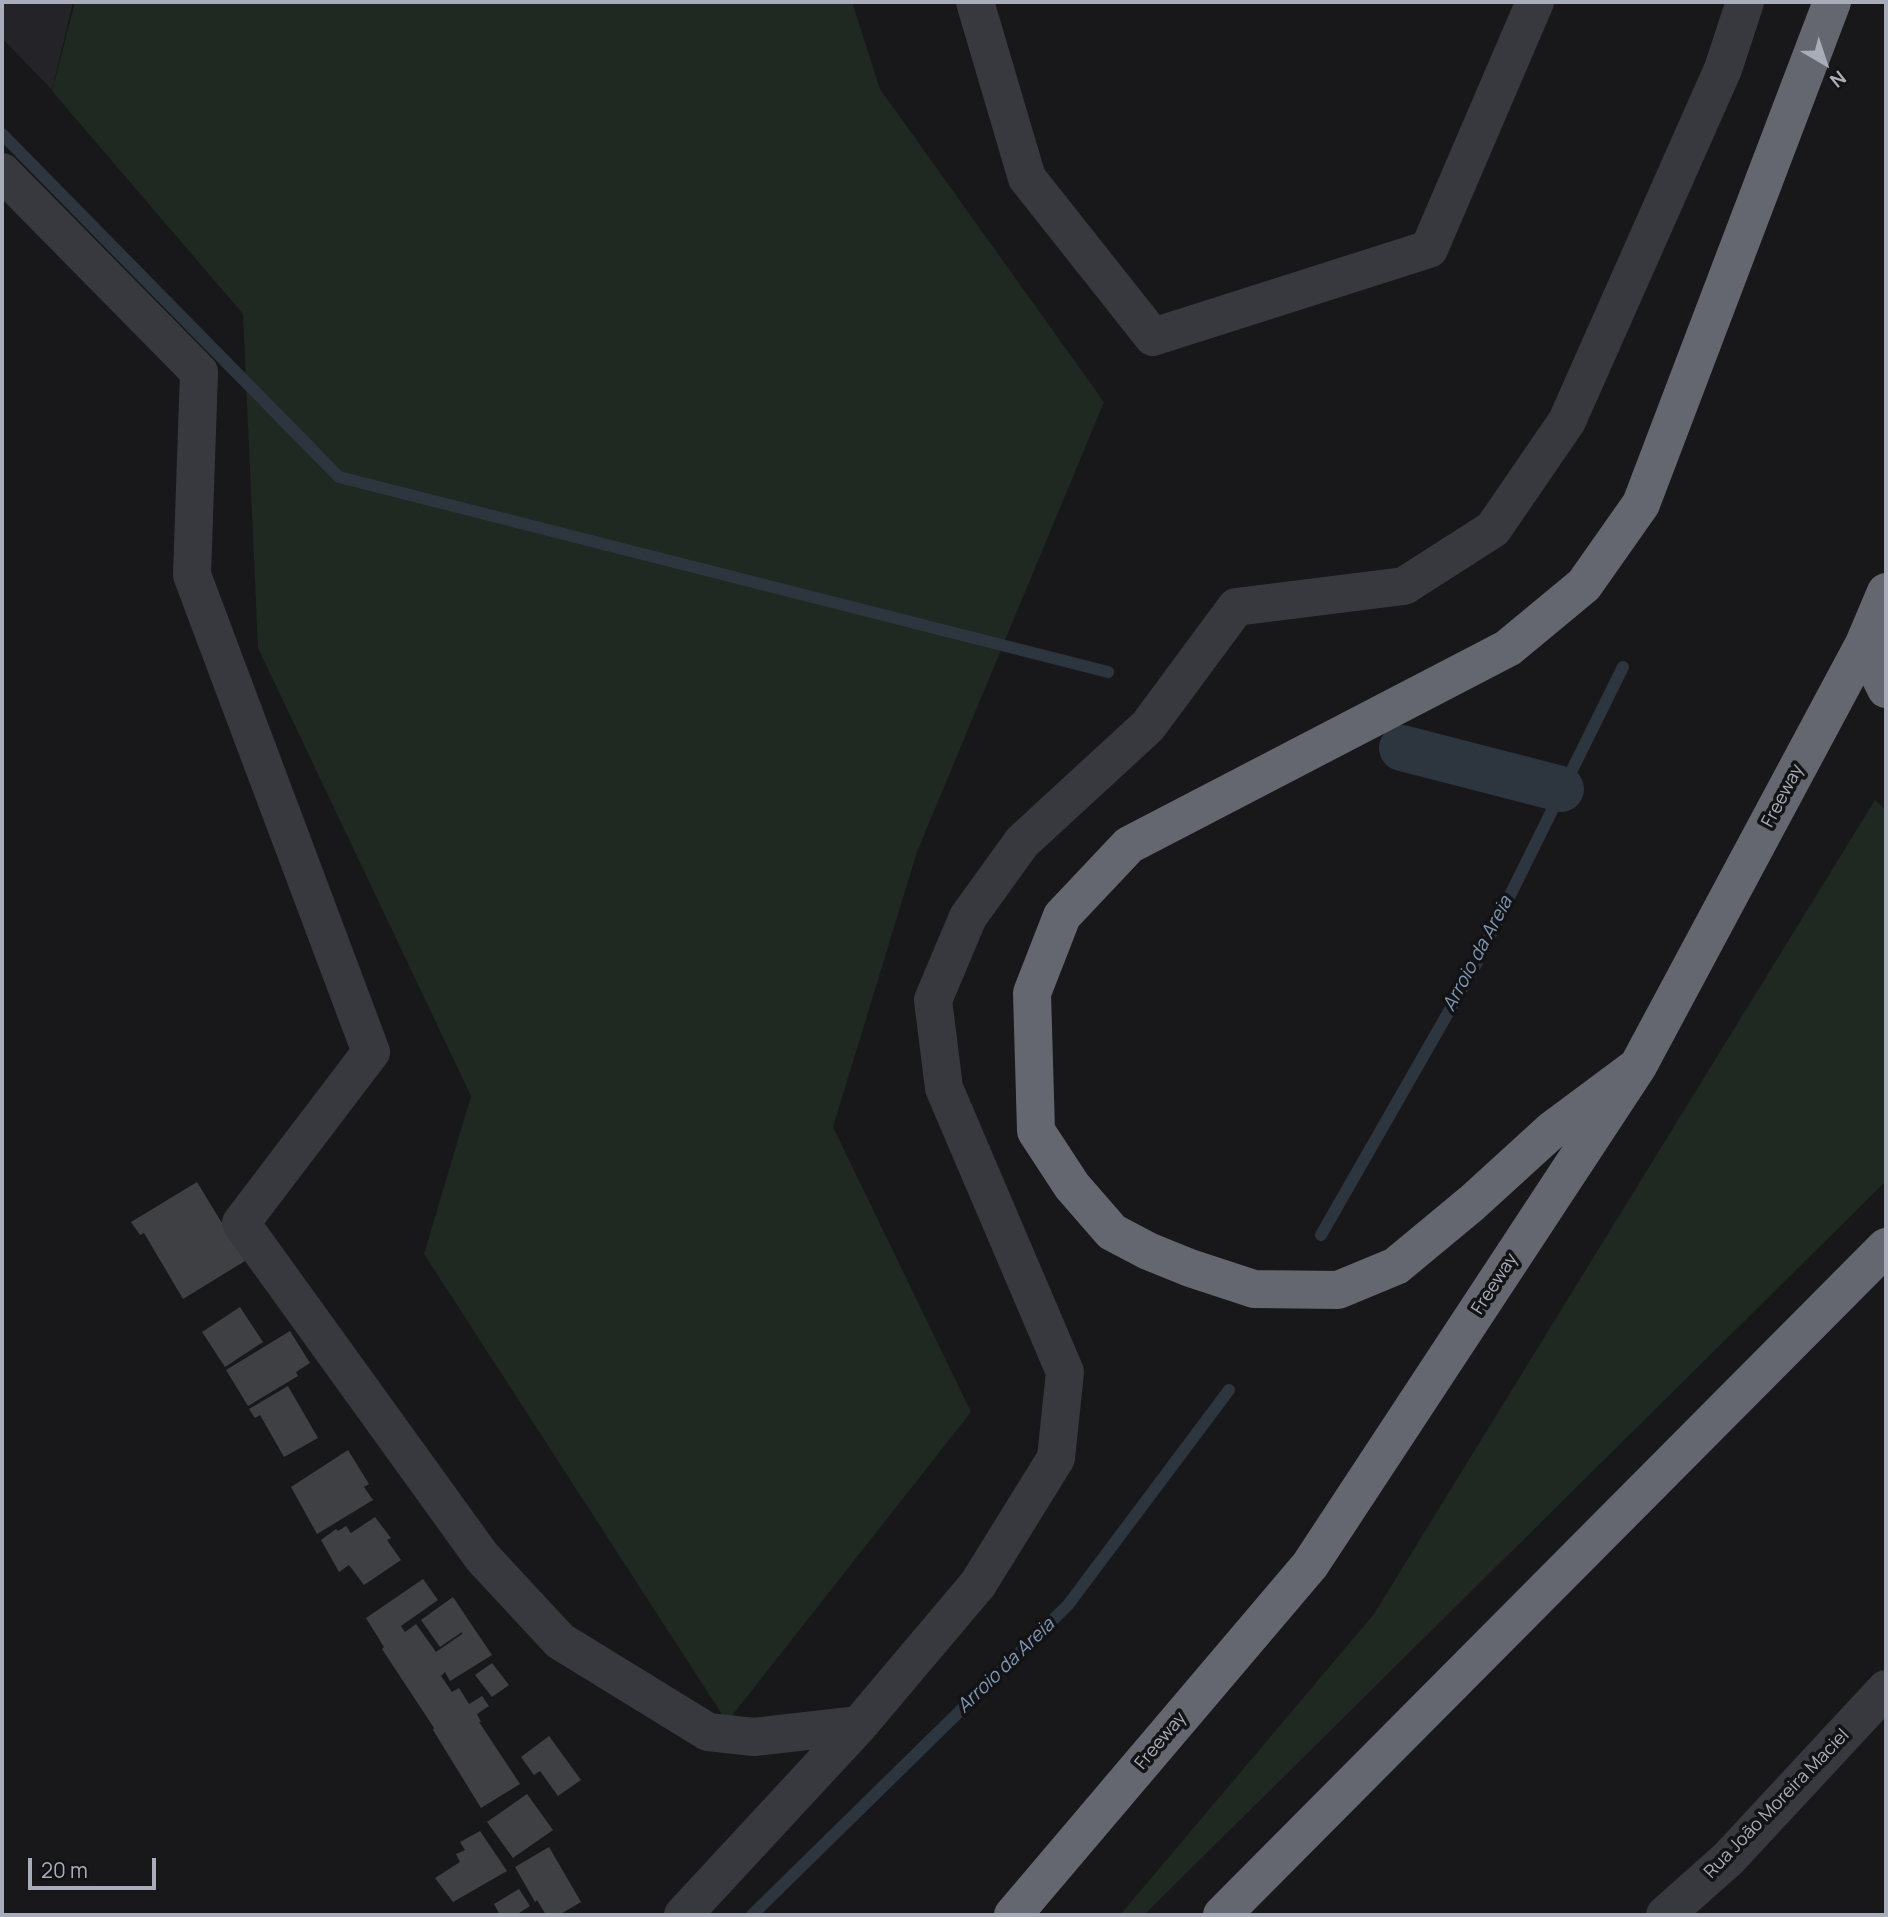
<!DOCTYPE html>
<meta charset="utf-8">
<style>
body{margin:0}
#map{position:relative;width:1888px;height:1917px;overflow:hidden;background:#18181a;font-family:Manrope,sans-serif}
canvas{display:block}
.frame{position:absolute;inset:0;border:4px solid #a9adba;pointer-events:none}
.north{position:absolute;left:1790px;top:28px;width:70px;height:70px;-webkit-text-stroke:5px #131315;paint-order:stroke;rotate:141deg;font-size:19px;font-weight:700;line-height:28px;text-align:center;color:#a9adba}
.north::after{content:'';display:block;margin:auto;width:24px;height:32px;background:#a9adba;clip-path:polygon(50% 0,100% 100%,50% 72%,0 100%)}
.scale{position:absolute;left:28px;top:1858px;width:128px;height:32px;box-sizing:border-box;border:4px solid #a9adba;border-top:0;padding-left:9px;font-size:21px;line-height:24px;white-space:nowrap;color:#a9adba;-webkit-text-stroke:5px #131315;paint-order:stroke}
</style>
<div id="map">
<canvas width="1888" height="1917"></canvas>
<div class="frame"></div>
<div class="north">N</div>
<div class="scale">20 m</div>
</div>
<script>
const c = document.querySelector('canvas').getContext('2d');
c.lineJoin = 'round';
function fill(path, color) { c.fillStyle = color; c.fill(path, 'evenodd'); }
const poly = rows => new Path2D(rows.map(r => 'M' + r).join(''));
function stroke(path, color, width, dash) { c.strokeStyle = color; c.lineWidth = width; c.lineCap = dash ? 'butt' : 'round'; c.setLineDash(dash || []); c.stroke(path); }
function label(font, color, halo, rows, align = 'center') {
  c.font = font + ' Manrope,sans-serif'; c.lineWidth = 7; c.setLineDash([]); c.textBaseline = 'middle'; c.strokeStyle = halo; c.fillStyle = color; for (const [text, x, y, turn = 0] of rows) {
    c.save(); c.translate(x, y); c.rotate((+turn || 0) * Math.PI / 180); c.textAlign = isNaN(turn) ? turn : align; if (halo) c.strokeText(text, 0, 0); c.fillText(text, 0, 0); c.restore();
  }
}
fill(poly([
 [2,2,73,2,52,90,2,38]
]), '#242327');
fill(poly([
 [75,2,852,2,880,89,1104,402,917,852,833,1127,971,1412,727,1722,424,1254,471,1096,258,648,243,314,52,91],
 [1875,800,1886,810,1886,1181,1144,1915,1120,1915,1374,1614]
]), '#1f2821');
stroke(poly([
 [2,134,339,477,1108,672],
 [1321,1235,1476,964,1623,667],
 [752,1915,1068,1605,1229,1390]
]), '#2d353f', 12);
stroke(poly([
 [1402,748,1561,789]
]), '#2d353f', 46);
fill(poly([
 [197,1182,245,1261,183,1299,144,1233,140,1235,131,1222],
 [240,1307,263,1342,225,1367,202,1332],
 [290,1331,310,1363,296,1372,298,1376,248,1406,226,1370],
 [288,1386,318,1438,284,1457,260,1415,255,1418,249,1409],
 [348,1450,369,1484,364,1487,373,1500,317,1534,291,1487],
 [375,1517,391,1538,387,1540,401,1560,364,1585,349,1565,339,1572,321,1540,336,1529,338,1531,346,1526,351,1533],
 [423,1579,438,1600,401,1626,405,1632,416,1624,436,1652,462,1634,462,1632,440,1647,421,1620,453,1597,492,1655,450,1681,445,1672,441,1676,452,1692,459,1688,469,1704,482,1696,489,1706,477,1714,481,1722,479,1722,520,1784,481,1808,433,1730,434,1728,382,1649,384,1647,366,1618],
 [492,1663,509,1685,492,1697,475,1675],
 [549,1736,581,1780,558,1796,540,1771,534,1775,521,1757],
 [527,1794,553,1830,513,1858,487,1822],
 [480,1831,507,1871,453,1902,435,1878,460,1862,456,1854,465,1850,460,1842],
 [549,1847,581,1902,559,1915,546,1915,537,1900,535,1902,515,1867],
 [519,1889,530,1906,516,1915,500,1915,494,1904]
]), '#3f4044');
stroke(poly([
 [975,2,1027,178,1153,337,1429,249,1535,2],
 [2,172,199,372,192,575,371,1052,241,1223,482,1557,560,1641,708,1732,754,1737,859,1725],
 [683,1915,859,1725,978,1584,1056,1458,1065,1372,944,1088,933,1000,968,917,1022,842,1148,726,1236,607,1404,586,1493,529,1567,421,1723,69,1745,2],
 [1665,1915,1728,1859,1886,1689]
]), '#38393f', 38);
stroke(poly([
 [1864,644,1886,689],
 [1638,1066,1552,1130,1472,1203,1396,1266,1338,1290,1254,1289,1190,1268,1148,1251,1112,1232,1072,1186,1036,1131,1032,993,1062,916,1129,845,1508,648,1584,585,1641,504,1832,2],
 [1013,1915,1310,1565,1638,1066,1864,644,1886,592],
 [1222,1915,1886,1247]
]), '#646670', 38);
label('18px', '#a9adba', '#131315', [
 ["Freeway",1783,796,-62],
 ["Freeway",1495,1284,-57],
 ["Freeway",1161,1741,-50],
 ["Rua João Moreira Maciel",1777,1804,-46]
]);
label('italic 19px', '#7f98b7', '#131315', [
 ["Arroio da Areia",1478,954,-62],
 ["Arroio da Areia",1006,1666,-44]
]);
</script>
